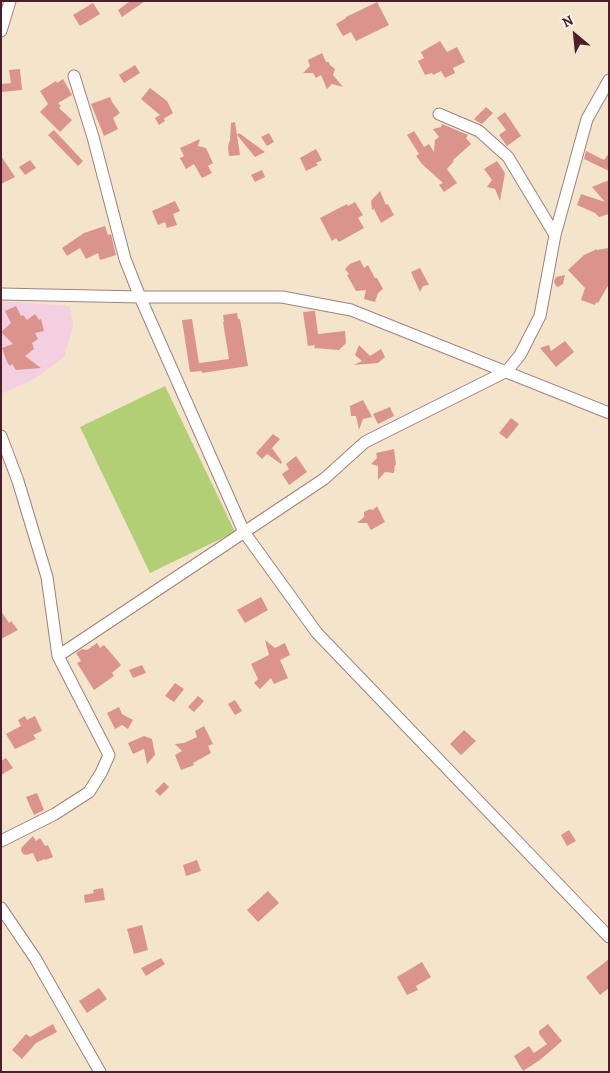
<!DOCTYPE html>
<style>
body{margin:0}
#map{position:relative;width:610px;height:1073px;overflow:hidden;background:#f4e4cc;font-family:Alegreya,serif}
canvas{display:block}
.frame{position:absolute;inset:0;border:2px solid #4a1f2b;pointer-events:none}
.north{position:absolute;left:550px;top:10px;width:50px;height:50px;-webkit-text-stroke:4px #f7f3e8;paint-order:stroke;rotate:332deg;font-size:14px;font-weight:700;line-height:20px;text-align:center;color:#4a1f2b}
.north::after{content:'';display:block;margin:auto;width:18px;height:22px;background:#4a1f2b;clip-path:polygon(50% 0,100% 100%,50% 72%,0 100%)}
</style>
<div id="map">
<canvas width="610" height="1073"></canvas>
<div class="frame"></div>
<div class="north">N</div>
</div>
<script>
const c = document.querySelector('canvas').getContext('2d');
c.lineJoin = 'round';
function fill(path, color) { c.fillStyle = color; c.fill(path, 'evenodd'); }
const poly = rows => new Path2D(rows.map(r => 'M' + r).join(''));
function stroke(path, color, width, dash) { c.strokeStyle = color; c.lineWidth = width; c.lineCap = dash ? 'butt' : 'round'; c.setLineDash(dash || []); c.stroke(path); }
fill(poly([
 [1,301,70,306,73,326,64,357,34,379,1,394]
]), '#f3cfe0');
fill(poly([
 [165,386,235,532,150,573,80,427]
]), '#b2cf76');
fill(poly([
 [130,1,145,1,122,17,118,10],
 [377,2,389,25,356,41,351,32,343,36,336,24,346,18,346,17],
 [93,3,100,14,80,26,73,15],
 [440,41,447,52,457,47,465,62,453,68,455,73,445,78,441,71,433,75,432,73,425,75,418,61,424,58,421,52],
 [322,53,326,62,329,62,330,65,335,69,333,75,343,87,332,84,327,89,321,75,316,78,313,73,303,73,310,66,308,60],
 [135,65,140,73,124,83,119,75],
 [20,69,22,90,1,92,1,84,11,83,9,70],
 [63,79,72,95,58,103,61,106,59,108,72,120,60,132,40,112,48,104,40,91,56,81,57,83],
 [150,88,167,101,173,113,165,118,164,118,165,121,159,125,155,118,160,115,141,99],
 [110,97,112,102,120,113,113,118,118,129,104,136,91,104],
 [486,107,493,113,482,124,478,122,474,119],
 [505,112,521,136,507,146,499,135,506,130,497,118],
 [235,122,240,155,229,156,228,147,229,142,230,141,231,123],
 [442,124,468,135,466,138,471,144,453,160,454,161,447,169,457,183,444,192,439,185,443,183,422,164,416,156,419,154,407,135,414,131,424,147,429,144,434,152,435,140,439,137,433,129,441,127],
 [54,130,83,161,78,166,48,135],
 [239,133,265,152,255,157,237,135],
 [269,133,274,142,267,146,261,137],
 [200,139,198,146,206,148,213,163,208,166,212,173,202,178,194,164,186,169,180,158,184,156,180,148],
 [316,149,322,160,316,163,318,165,306,171,300,158],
 [586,151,604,160,609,153,609,171,584,159],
 [1,156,15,177,1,184],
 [30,160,36,168,25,175,19,167],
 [497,161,505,173,500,201,495,189,487,187,492,180,484,169],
 [262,170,265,177,255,182,251,175],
 [609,180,609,214,599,217,595,213,577,205,581,194,605,202,592,187],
 [380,191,386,205,388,204,394,215,381,223,374,209,372,210,371,201],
 [175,201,180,211,173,214,177,225,167,228,165,222,158,225,152,211],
 [355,202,363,215,358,218,364,228,339,242,336,238,332,241,320,218,347,204,348,206],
 [105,226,108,235,111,234,116,255,100,260,98,253,86,259,80,248,67,256,62,248,84,233],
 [609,248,609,284,598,303,596,302,595,305,581,300,585,288,568,270,584,255,597,249,597,250],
 [360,260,364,268,368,265,375,278,377,278,383,289,378,293,375,302,364,299,366,290,356,291,347,275,349,274,345,269,350,264],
 [420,268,429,285,423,286,420,292,411,272],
 [565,275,563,284,558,287,556,286,554,282,555,279,556,277],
 [16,306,21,316,23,315,27,320,35,314,39,320,41,319,44,331,35,333,38,339,32,343,34,349,25,356,41,368,16,370,12,364,10,366,7,362,2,348,13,344,1,332,11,323,5,311],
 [313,311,315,311,318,334,345,331,346,343,339,350,314,348,315,345,308,346,303,312],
 [237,313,238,319,240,319,248,366,202,373,202,371,190,372,182,320,192,319,199,363,229,359,223,322,224,322,223,315],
 [565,341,574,352,556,367,540,348,549,345,551,351],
 [359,345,370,356,381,349,385,357,378,363,354,365,362,361,355,355],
 [363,400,372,417,363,419,359,430,356,416,351,416,350,406],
 [390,407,394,416,378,424,373,414],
 [511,418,519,424,507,439,499,433],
 [273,434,280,439,272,448,282,462,281,464,267,454,262,459,256,453],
 [394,449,396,465,395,465,394,473,385,472,378,480,378,466,371,464,377,458,376,453],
 [296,456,307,472,289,485,282,474,289,469,286,464],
 [377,506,385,522,371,530,367,523,357,523,364,517,364,512,370,509,373,510],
 [261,597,268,610,245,623,237,610],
 [1,611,9,623,11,621,18,630,1,639],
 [265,640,275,648,285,643,290,655,280,660,288,678,274,684,271,678,260,689,254,683,258,679,251,664,269,655],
 [97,643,100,648,104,645,121,665,112,673,114,676,94,690,77,663,81,661,76,653,82,649,87,650],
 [142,665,146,673,133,678,129,670],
 [175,683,184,689,174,702,165,696],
 [198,696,204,701,194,712,188,707],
 [235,700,242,711,235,715,228,704],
 [119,707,122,714,133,720,128,729,122,725,115,729,107,713],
 [25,716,27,720,35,716,42,731,33,735,36,739,15,749,6,734,21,726,18,720],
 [204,726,213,744,208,746,211,753,193,763,194,765,181,770,175,755,182,751,175,744,184,743,197,737,195,731],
 [464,730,476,741,461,755,450,744],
 [144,736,152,739,155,754,155,755,147,764,144,749,133,754,128,743],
 [6,758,13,768,1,775,1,761],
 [164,782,169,787,160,796,155,791],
 [37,793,44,810,34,815,26,797],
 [569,830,576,841,567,846,561,835],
 [33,836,36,841,40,838,45,846,48,845,53,857,45,860,45,859,37,862,33,853,26,855,23,854,21,850,22,847],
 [197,860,201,871,186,876,183,865],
 [103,888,105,900,85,903,84,895,94,893,93,890],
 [268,891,279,903,258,922,247,910],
 [142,925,148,950,134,954,127,929],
 [161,958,165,964,146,976,141,968],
 [609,959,609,988,600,995,586,977],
 [422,962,431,977,416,986,418,990,407,995,397,977],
 [99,988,107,999,87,1013,79,1001],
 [53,1024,57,1032,36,1043,22,1059,12,1050,26,1034,30,1037],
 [548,1024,562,1041,540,1060,523,1071,514,1056,529,1046,534,1053,547,1044,539,1034,539,1031]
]), '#db938e');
const street = poly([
 [1,31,10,1],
 [74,76,93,137,125,259,140,297,244,532,317,633,609,937],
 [439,114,479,131,508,157,555,235],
 [1,294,140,297,282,297,351,310,609,413],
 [1,436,18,481,47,577,58,656,109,755,101,773,89,792,55,814,1,841],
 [58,656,324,479,365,442,507,371,520,355,540,316,555,235,587,119,609,80],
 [1,908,35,958,100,1072]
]);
stroke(street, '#9f827c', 13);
stroke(street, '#fff', 11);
</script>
